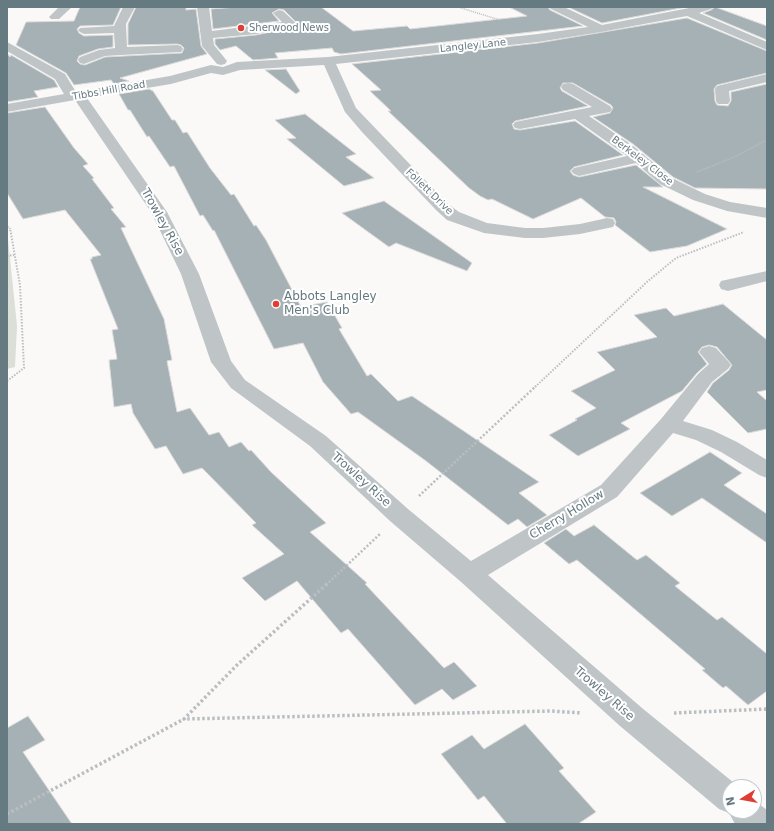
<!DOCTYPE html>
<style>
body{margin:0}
#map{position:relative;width:774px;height:831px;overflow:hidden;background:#faf9f8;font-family:"DejaVu Sans",sans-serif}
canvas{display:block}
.frame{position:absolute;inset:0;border:8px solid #667a81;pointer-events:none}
.north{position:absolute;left:722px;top:779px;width:40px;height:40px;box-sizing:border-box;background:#fff;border:1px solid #c2cacd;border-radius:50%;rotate:259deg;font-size:11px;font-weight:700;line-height:16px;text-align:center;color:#667a81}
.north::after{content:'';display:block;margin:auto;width:14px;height:18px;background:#dd3e35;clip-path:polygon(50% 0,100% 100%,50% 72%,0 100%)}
</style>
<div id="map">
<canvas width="774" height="831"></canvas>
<div class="frame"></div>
<div class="north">N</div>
</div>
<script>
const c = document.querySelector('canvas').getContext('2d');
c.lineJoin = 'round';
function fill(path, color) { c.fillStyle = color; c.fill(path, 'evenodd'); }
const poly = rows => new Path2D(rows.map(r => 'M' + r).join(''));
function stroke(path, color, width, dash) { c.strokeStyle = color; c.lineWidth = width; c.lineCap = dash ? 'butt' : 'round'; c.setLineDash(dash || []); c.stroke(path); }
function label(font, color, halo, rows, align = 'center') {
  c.font = font + ' "DejaVu Sans",sans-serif'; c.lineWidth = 4; c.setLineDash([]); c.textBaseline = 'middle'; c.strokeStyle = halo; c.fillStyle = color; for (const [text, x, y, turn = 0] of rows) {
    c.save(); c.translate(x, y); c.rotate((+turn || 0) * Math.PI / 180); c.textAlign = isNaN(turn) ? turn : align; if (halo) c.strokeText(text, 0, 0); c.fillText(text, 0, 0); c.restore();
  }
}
fill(poly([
 [7,229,17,326,15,367,7,369]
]), '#dbdfd7');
const building = poly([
 [80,7,121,7,113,25,80,26,77,29,79,33,84,36,113,35,113,47,98,49,79,56,77,61,80,64,85,65,105,57,182,53,184,48,181,45,177,44,128,45,128,24,136,7,186,7,186,10,196,9,201,46,207,54,120,78,129,81,114,84,111,80,74,85,66,73,16,45,26,22,74,21,80,7],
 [238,7,321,7,353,31,407,26,410,29,527,16,509,7,548,7,550,10,583,26,341,54,334,52,332,48,275,53,278,58,253,60,236,46,220,50,215,44,215,39,256,35,295,27,298,24,284,10,279,9,272,13,279,21,213,29,211,9,238,7],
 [568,7,686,7,602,23,568,7],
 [715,7,767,26,767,40,703,13,711,10,715,7],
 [687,18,767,51,767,73,717,85,714,89,715,101,717,105,728,106,731,101,731,92,767,84,767,189,695,188,673,177,633,144,593,117,610,113,613,108,611,105,573,83,563,83,560,88,562,91,588,106,515,121,512,124,514,129,520,130,575,121,623,155,574,167,570,171,573,175,579,177,636,165,663,187,643,187,727,229,687,246,650,252,615,225,616,222,614,218,605,217,581,198,533,219,492,199,488,200,480,196,469,188,388,111,391,111,370,91,381,90,352,64,538,43,687,18],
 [7,53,10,57,11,55,54,80,58,87,34,91,38,97,7,102,7,53],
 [286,69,300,91,296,94,265,70,286,69],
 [149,89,153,91,172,120,175,120,183,133,187,132,210,168,231,195,234,194,254,226,256,225,266,240,301,307,327,302,342,328,339,329,367,376,371,374,398,401,412,396,539,482,519,493,547,515,527,527,518,519,508,525,426,461,358,412,351,414,323,382,303,343,274,349,214,230,213,231,203,215,200,216,174,166,170,167,149,136,147,137,130,110,128,110,119,94,149,89],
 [45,107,74,148,88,164,83,166,94,178,92,179,114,208,111,209,126,227,121,228,164,319,172,360,167,361,177,412,190,408,209,435,219,432,229,447,241,442,249,451,251,450,271,472,326,523,310,532,367,583,365,584,444,668,454,662,477,686,453,700,442,689,415,705,348,629,341,633,297,581,265,601,242,578,284,554,252,525,256,523,202,468,183,474,166,446,155,449,133,413,131,404,114,407,109,360,117,359,112,330,118,329,90,259,92,259,92,257,101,255,65,210,23,219,7,193,7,113,45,107],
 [305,114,356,154,346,157,374,178,344,186,287,139,296,138,275,120,305,114],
 [384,201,472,263,467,271,396,243,389,247,342,213,384,201],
 [723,304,767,340,767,390,757,392,767,401,767,429,748,433,707,392,713,383,729,370,732,365,717,347,709,345,702,347,698,352,707,364,697,373,682,391,621,423,630,429,578,456,549,435,577,420,575,419,596,408,571,391,615,370,597,352,657,337,634,315,666,308,674,316,723,304],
 [710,452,742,473,724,485,767,514,767,543,702,498,672,516,640,493,710,452],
 [594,525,637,560,646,555,680,583,675,586,717,620,722,617,767,654,767,691,748,705,726,686,723,688,702,670,705,669,577,560,569,564,544,543,566,529,574,536,594,525],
 [28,716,45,740,23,752,72,824,7,824,7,728,28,716],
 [525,724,564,768,559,771,596,812,578,824,507,824,484,796,478,800,441,754,472,735,484,749,525,724]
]);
fill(building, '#a6b1b5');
stroke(building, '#dcdbda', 1);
stroke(poly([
 [458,7,500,20],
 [697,172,732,158,767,140],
 [7,225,10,229]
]), '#babec0', 1.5, [1, 1]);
stroke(poly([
 [7,256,14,255],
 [7,381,24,368,20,285,10,228],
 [535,387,648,281,676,258,744,232]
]), '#babec0', 2, [1.5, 1.5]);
stroke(poly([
 [419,496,536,386],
 [326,585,381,533]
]), '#babec0', 2.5, [2, 2]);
stroke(poly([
 [327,584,237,665,184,719,551,711,582,713],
 [674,713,767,709],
 [7,814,184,719]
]), '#babec0', 3.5, [2.5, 2.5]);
fill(poly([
 [59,7,72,7,59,19,51,19,49,17,59,7],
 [123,7,135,7,126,24,127,47,177,45,181,46,183,49,181,52,121,55,105,56,84,64,80,63,78,60,80,57,99,50,115,48,114,33,84,34,80,32,78,30,80,28,114,26,123,7],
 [197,7,209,7,212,31,282,22,273,13,279,10,283,11,297,24,295,26,291,27,256,34,213,38,214,45,227,61,225,64,221,65,217,64,202,46,197,7],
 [549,7,564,7,602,25,694,7,713,7,711,9,699,13,767,42,767,50,687,16,601,32,538,42,336,64,356,108,448,204,459,212,487,223,525,228,543,228,580,224,607,218,613,219,615,223,613,227,580,234,543,238,525,238,484,233,447,220,436,210,362,132,345,112,324,65,240,70,223,75,211,73,171,84,87,98,167,212,199,274,231,361,245,380,326,436,408,509,471,561,601,485,661,419,698,374,709,364,699,352,702,348,709,346,716,348,728,361,731,365,728,369,712,382,683,421,712,430,737,442,767,460,767,478,759,475,721,452,696,440,673,433,617,497,488,575,642,708,739,787,730,787,730,811,754,811,754,800,767,810,767,824,735,824,729,813,719,809,620,726,460,581,390,521,310,446,231,388,211,362,181,274,151,212,75,100,7,112,7,104,64,94,55,79,7,51,7,42,65,74,76,92,170,76,211,65,223,67,237,62,328,57,538,34,588,27,551,9,549,7],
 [767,74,767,82,729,91,730,101,728,104,718,104,716,101,715,89,717,86,767,74],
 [568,83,573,84,610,106,612,109,610,112,589,116,632,145,672,178,705,194,730,202,767,208,767,218,727,211,693,200,660,184,636,163,579,176,574,174,571,171,574,168,627,156,575,119,520,129,515,128,513,125,515,122,520,121,592,107,563,90,561,87,563,84,568,83],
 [767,271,767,281,728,291,721,289,719,285,721,281,767,271]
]), '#bfc5c7');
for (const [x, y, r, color] of [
 [241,28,4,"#dd3e35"],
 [276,304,4,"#dd3e35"]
]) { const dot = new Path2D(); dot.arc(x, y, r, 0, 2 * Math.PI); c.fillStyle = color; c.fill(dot); stroke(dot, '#fff', 1.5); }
label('10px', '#667a81', '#fff', [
 ["Sherwood News",249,28]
], 'left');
label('10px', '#667a81', '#fff', [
 ["Langley Lane",473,46,-6],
 ["Tibbs Hill Road",109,91,-10],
 ["Berkeley Close",642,161,37],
 ["Follett Drive",429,192,44]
]);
label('12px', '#667a81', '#fff', [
 ["Trowley Rise",162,222,61],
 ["Trowley Rise",361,480,42],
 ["Cherry Hollow",567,515,-31],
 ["Trowley Rise",604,694,41]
]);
label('12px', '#667a81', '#fff', [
 ["Abbots Langley",284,297],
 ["Men's Club",284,311]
], 'left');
</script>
